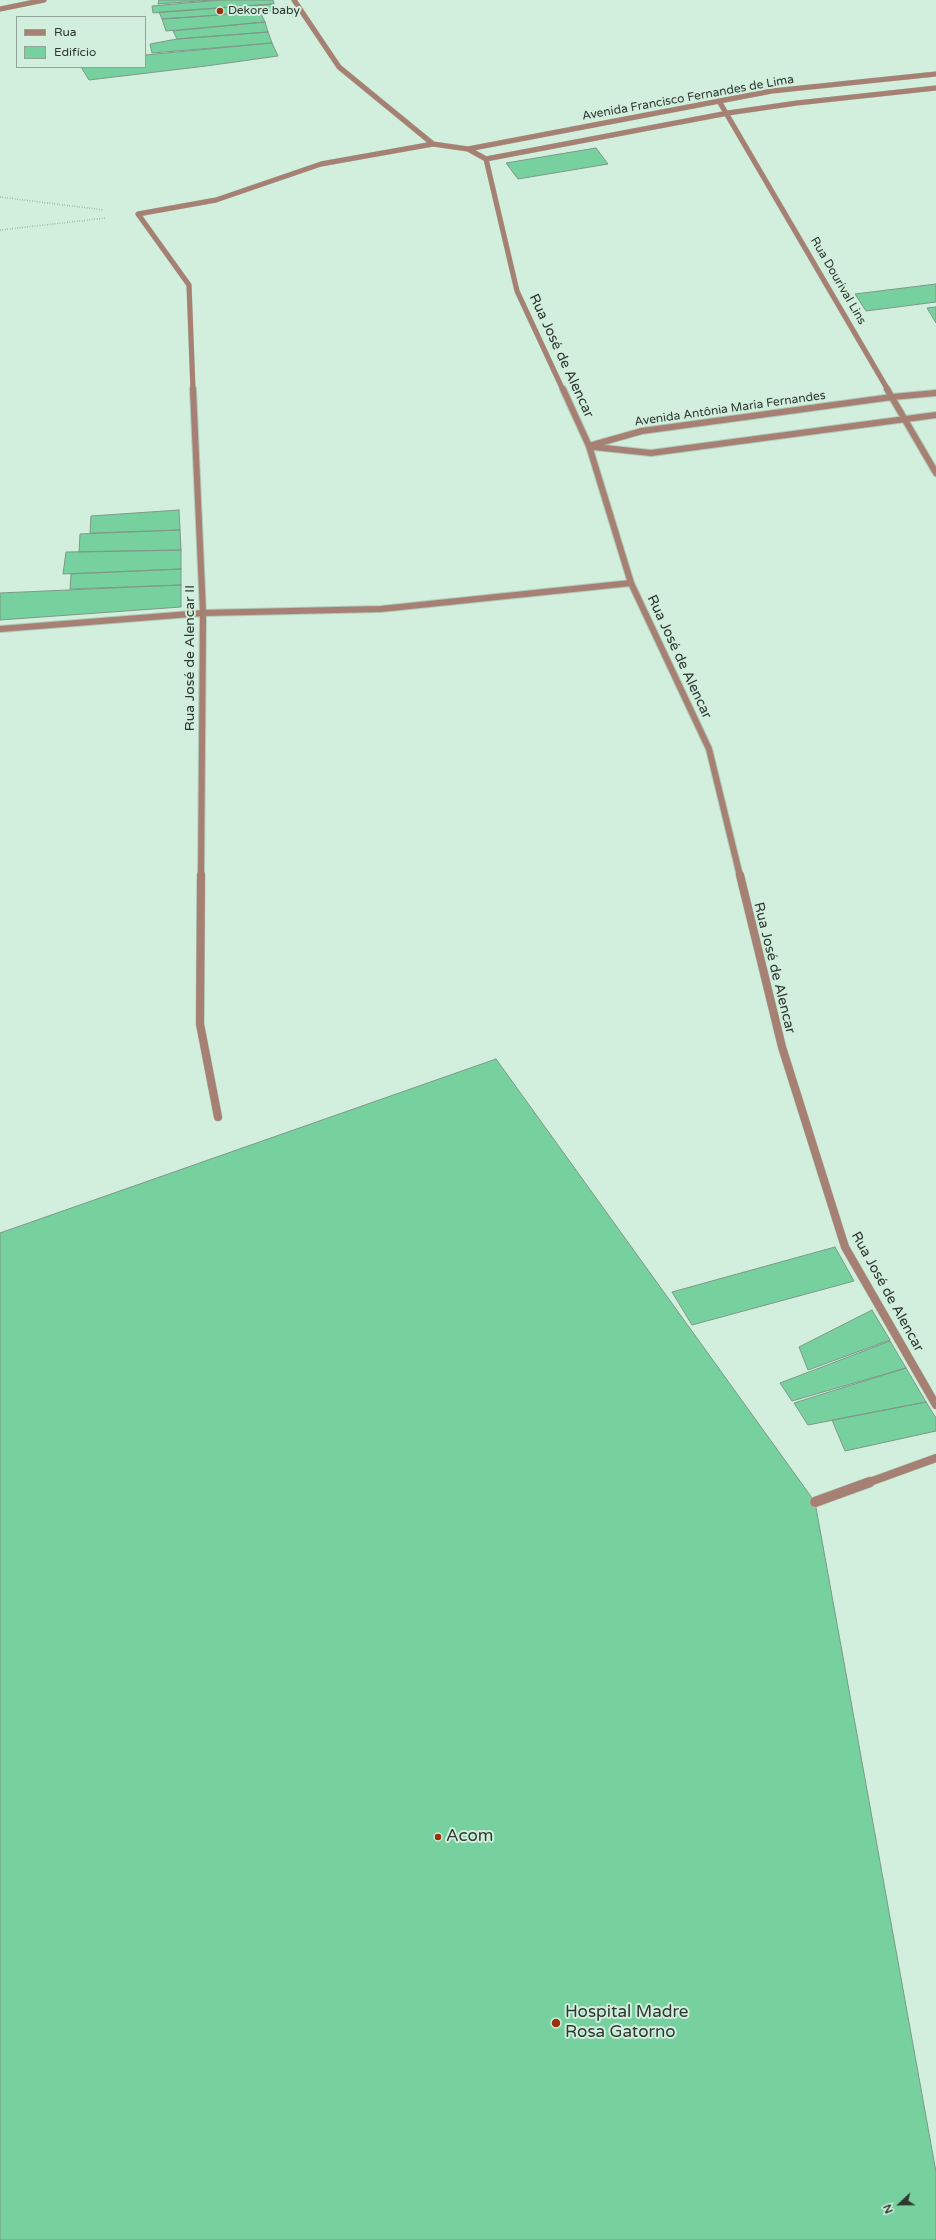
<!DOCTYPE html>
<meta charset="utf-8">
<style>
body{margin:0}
#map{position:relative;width:936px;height:2240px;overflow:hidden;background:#d2eedc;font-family:"Varela Round",sans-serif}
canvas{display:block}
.legend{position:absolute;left:16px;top:16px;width:130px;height:52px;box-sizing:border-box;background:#d2eedc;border:1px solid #90a598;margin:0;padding:5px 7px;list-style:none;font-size:12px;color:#2d3831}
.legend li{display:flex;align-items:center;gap:8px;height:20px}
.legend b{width:20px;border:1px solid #90a598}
.north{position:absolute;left:880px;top:2184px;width:40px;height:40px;-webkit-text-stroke:3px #d2eedc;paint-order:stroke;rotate:248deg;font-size:11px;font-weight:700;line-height:16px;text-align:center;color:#2d3831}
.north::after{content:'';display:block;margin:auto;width:14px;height:18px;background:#2d3831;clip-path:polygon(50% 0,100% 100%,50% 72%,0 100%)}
</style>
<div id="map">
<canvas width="936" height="2240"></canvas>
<ul class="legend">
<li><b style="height:5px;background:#a78074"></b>Rua</li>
<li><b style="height:11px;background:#76d19e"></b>Edifício</li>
</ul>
<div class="north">N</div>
</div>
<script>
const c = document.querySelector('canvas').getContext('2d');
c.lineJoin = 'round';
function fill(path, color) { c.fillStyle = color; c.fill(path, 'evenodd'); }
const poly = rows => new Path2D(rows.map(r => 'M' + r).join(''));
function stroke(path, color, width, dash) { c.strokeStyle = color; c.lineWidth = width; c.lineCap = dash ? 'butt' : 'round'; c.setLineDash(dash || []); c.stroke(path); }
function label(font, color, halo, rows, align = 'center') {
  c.font = font + ' "Varela Round",sans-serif'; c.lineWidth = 4; c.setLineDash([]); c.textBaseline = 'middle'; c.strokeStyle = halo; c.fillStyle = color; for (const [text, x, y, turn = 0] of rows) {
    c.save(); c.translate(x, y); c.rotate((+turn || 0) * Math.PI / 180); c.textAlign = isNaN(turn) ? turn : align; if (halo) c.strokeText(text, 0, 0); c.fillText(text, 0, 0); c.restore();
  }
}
const building = poly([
 [159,0,213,0,158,4,159,0],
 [222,0,273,0,274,4,153,13,152,6,222,0],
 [274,4,276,11,162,19,159,12,274,4],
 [260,12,265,22,166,31,162,19,260,12],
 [265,22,268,32,177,39,173,31,265,22],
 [268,32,272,43,152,53,150,44,177,39,268,32],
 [272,43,278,56,206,66,89,80,81,67,145,67,145,55,272,43],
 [596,148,608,164,518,179,506,163,596,148],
 [936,284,936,302,866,311,855,294,936,284],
 [936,307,936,323,927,308,936,307],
 [179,510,180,530,90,533,91,516,179,510],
 [180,530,181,550,79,552,80,534,180,530],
 [181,550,181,569,63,574,66,552,181,550],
 [181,569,181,585,70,589,71,574,181,569],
 [181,585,181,607,0,620,0,593,181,585],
 [496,1059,815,1502,936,2172,936,2240,0,2240,0,1233,496,1059],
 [835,1247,854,1281,692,1325,672,1292,835,1247],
 [872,1310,890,1340,808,1370,799,1347,872,1310],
 [890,1341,906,1368,792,1401,780,1383,890,1341],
 [906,1368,926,1402,808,1425,794,1403,906,1368],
 [926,1402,936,1418,936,1431,845,1451,832,1420,926,1402]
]);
fill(building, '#76d19e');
stroke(building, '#7e9888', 1);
const minorFar3 = poly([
 [294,0,339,67,433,144,468,149,486,159,517,291,563,390],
 [0,9,44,0],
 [719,101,888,390],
 [468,149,772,91,936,74],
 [486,159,728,113,797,103,936,88],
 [193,390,189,285,138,214,216,200,321,164,433,144]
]);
const minorFar2 = poly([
 [193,389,203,613,201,876],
 [563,389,589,446,631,583,709,749,740,876],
 [887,389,936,473],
 [589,446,642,431,892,397,936,393],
 [594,447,651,453,936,415],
 [0,629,203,613,381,609,631,583]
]);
const minorFar1 = poly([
 [201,875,200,1024,218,1117],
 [740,875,782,1047,845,1247,936,1405],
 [867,1483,936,1458]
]);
const minor = poly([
 [815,1502,870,1482]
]);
stroke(minorFar3, '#b1caba', 5.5);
stroke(minorFar2, '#b1caba', 8);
stroke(minorFar1, '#b1caba', 9);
stroke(minor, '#b1caba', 11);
stroke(poly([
 [0,197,104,210],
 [0,230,106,218]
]), '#788b7f', 1.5, [0.5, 2]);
stroke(minorFar3, '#a78074', 5);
stroke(minorFar2, '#a78074', 6);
stroke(minorFar1, '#a78074', 8);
stroke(minor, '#a78074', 10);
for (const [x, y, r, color] of [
 [220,11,4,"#98310d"],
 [438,1837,4,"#98310d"],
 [556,2023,5,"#98310d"]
]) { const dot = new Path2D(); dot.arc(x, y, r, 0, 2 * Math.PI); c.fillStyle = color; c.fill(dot); stroke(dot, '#d2eedc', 1.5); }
label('12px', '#2d3831', '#d2eedc', [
 ["Dekore baby",228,11]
], 'left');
label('12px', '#2d3831', '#d2eedc', [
 ["Avenida Francisco Fernandes de Lima",688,98,-10],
 ["Rua Dourival Lins",838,281,60],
 ["Avenida Antônia Maria Fernandes",730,409,-8]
]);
label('14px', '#2d3831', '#d2eedc', [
 ["Rua José de Alencar",561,356,65],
 ["Rua José de Alencar",679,657,65],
 ["Rua José de Alencar II",190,658,-90],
 ["Rua José de Alencar",774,968,76],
 ["Rua José de Alencar",887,1292,61]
]);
label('17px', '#2d3831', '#d2eedc', [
 ["Acom",446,1837],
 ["Hospital Madre",565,2013],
 ["Rosa Gatorno",565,2033]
], 'left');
</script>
